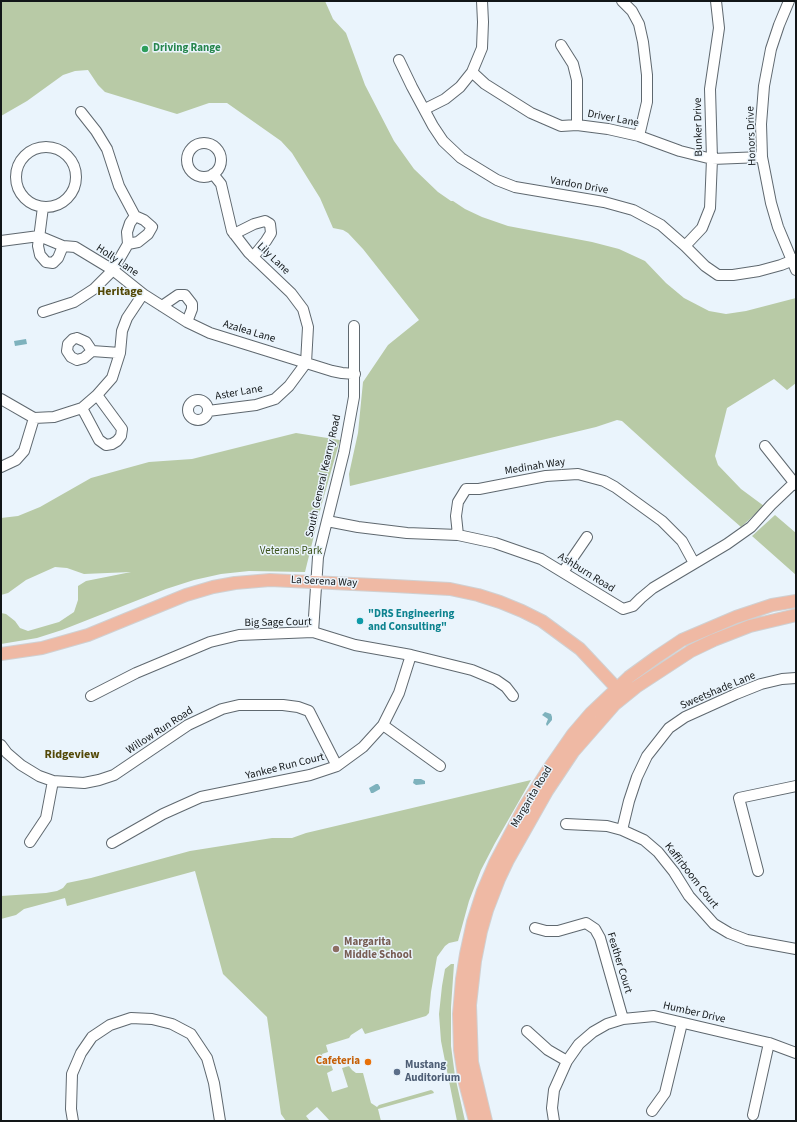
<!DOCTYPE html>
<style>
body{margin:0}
#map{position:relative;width:797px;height:1122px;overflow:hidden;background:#eaf4fc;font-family:"Source Sans 3",sans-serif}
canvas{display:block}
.frame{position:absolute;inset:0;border:2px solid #121618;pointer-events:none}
</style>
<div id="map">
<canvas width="797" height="1122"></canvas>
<div class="frame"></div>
</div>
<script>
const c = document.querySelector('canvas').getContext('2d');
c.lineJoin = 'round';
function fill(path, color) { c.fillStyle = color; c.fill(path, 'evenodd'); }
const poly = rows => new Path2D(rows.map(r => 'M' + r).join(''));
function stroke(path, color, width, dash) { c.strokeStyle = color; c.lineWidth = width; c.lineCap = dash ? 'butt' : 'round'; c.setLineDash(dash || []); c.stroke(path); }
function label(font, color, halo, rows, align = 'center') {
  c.font = font + ' "Source Sans 3",sans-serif'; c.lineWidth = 3; c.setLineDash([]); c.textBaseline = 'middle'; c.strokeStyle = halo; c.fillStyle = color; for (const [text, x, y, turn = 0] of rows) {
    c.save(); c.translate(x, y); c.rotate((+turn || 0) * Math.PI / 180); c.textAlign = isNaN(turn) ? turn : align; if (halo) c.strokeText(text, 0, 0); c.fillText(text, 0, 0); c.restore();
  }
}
fill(poly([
 [1,1,325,1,333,19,346,33,365,85,394,141,414,169,438,192,451,201,453,201,465,209,482,217,508,226,592,242,619,249,645,261,666,283,684,298,709,311,726,314,746,311,796,298,796,383,787,390,774,379,727,408,715,456,718,465,741,489,764,506,741,527,686,479,622,421,617,420,596,427,350,486,349,474,358,433,363,382,388,345,419,320,363,249,348,233,343,230,333,228,320,198,292,153,281,141,227,103,209,103,177,114,105,92,98,85,88,70,75,71,63,75,27,101,1,116],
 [296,433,340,440,322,503,305,572,249,571,221,574,194,580,166,589,62,630,37,638,1,644,1,613,6,614,15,621,20,628,28,631,59,622,74,612,78,600,78,586,86,581,131,572,84,574,67,568,55,567,26,580,8,593,1,595,1,518,18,516,40,507,91,478,149,462,192,459],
 [775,515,796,533,796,575,752,536],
 [531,780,495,843,481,870,469,901,458,941,449,943,445,946,437,957,431,992,429,1013,426,1016,365,1034,362,1028,351,1035,349,1038,326,1045,328,1052,322,1054,325,1064,330,1062,333,1070,327,1073,332,1092,348,1087,342,1068,349,1066,352,1070,356,1073,363,1073,371,1103,377,1107,379,1105,431,1090,433,1091,434,1093,378,1109,381,1121,330,1121,317,1107,306,1116,310,1121,286,1121,281,1114,267,1017,223,974,195,871,67,906,65,898,24,909,16,915,1,919,1,896,46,893,57,891,63,888,67,883,91,878,190,851,272,838,292,838,306,833],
 [451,964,454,964,451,1007,451,1046,455,1076,465,1121,457,1121,441,1041,439,1014,442,986,445,969]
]), '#b8caa6');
fill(poly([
 [26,339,27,344,15,346,14,341],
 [545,712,551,714,552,717,552,720,547,726,546,724,548,719,542,715],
 [414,779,421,779,425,781,425,784,416,785,413,783],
 [376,784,378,784,380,787,380,789,373,793,371,793,369,788]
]), '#7eb2bd');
const minor = poly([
 [622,1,632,11,639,24,643,42,647,75,647,102,639,136],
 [789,1,779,25,771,49,764,86,761,124,762,157,771,203,778,227,796,270],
 [561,45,573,64,577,80,577,125],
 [399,60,412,87,433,126,443,141,461,158,497,180,515,187,604,202,633,210,661,225,685,246,705,266,718,275,733,275,759,271,781,265,796,259],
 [472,72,485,84,531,113,561,126,577,125,608,129,639,136,680,151,712,159,762,157],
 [425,109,445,99,460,87,472,72,482,48,483,22,482,1],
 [81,112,96,131,107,149,119,186,135,216],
 '187 160a17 17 0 1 1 34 0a17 17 0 1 1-34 0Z',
 '16 177a30 30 0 1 1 60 0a30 30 0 1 1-60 0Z',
 [43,207,38,246,40,255,46,262,53,263,58,258,63,246],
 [234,234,254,224,265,221,270,224,271,233,266,241,253,257],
 [1,241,39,236,63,246,75,247,113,270,143,294,127,318,122,331,120,353,112,378,97,395,82,408,54,417,34,418,1,399],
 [685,246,702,228,710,208,712,159,710,89,719,28,716,1],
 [143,294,187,322,210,333,332,371,342,373,355,374],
 [162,306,178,295,185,295,192,304,192,309,187,322],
 [43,312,74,302,94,289,113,270,128,244,138,242,148,234,152,227,144,220,135,216,130,223,127,232,128,244],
 [77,338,86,342,92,351,84,358,77,360,71,357,67,351,68,344,73,339,77,338],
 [92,351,120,353],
 '188 410a10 10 0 1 1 20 0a10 10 0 1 1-20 0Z',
 [82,408,99,440,106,445,112,444,117,441,121,436,122,429,97,395],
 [208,411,256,405,275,399,289,386,306,363,308,327,303,309,291,293,249,253,232,231,221,184,213,174],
 [765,446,796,485],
 [1,467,16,460,24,451,34,418],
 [327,521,358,527,407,533,458,535,495,543,541,559,623,609,633,606,641,598,653,588,727,544,751,527,771,505,794,483],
 [458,535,456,516,458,502,466,489,479,489,546,476,578,474,604,481,615,487,662,521,682,541,694,563],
 [563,572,587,537],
 [313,632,318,557,344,452,354,397,354,326],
 [91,696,136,673,210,642,239,635,313,632,355,645,411,655,472,670,496,680,506,687,513,696],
 [383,725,440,766],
 [1,745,7,753,21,765,39,776,53,781,84,783,99,780,114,775,188,725,222,709,239,705,283,705,298,707,309,711,337,766],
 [566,824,607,826,622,830,644,840,658,852,674,872,689,896,714,924,729,933,747,940,796,949],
 [622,830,629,801,637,777,647,756,669,728,685,717,736,694,761,684,782,679,796,678],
 [30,842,46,818,53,781],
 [112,843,163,814,201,797,290,779,310,775,337,766,363,747,383,725,399,693,411,655],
 [758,871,739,798,796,786],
 [535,928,546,931,558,931,586,923,595,929,600,938,623,1019],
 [527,1031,548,1050,567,1061],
 [652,1111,665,1093,682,1023],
 [753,1115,769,1043],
 [73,1121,71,1109,72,1074,81,1053,92,1037,110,1025,131,1018,152,1019,172,1024,191,1034,207,1058,214,1083,220,1121],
 [554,1121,552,1108,554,1090,567,1061,579,1044,593,1032,607,1024,623,1019,654,1016,769,1043,796,1053]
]);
const major = poly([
 [1,654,42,648,88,635,186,595,213,587,235,583,270,580,395,586,450,589,478,595,500,602,522,611,542,621,580,649,624,696],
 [475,1121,465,1083,460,1050,459,1014,462,979,466,954,473,922,483,891,495,863,524,808,548,770,573,734,591,713,629,677,658,656,682,640,736,617,772,605,796,601],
 [486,1121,472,1062,470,1005,475,961,481,931,487,910,499,879,508,860,547,791,573,752,615,704,636,687,691,651,714,640,750,626,796,615]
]);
stroke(minor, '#5f686f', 12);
stroke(major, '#d0d0d1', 14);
stroke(minor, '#fff', 10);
stroke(major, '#efb9a4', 12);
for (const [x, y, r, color] of [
 [145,49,4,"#2e9e5b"],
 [360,621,4,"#0f9aa8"],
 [336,949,4,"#8d6e63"],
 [368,1062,4,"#e8710a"],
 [397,1072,4,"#5c6f8a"]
]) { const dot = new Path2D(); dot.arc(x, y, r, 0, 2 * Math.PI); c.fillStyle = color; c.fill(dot); stroke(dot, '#eaf4fc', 1.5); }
label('bold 11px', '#27864d', '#eaf4fc', [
 ["Driving Range",153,49]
], 'left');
label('11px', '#121618', '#eaf4fc', [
 ["Driver Lane",613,119,11],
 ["Bunker Drive",699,127,-91],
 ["Honors Drive",752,136,-92],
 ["Vardon Drive",579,186,10],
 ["Lily Lane",273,259,44],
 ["Holly Lane",117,261,34],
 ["Azalea Lane",249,332,17],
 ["Aster Lane",239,393,-10],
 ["Medinah Way",535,467,-9],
 ["South General Kearny Road",324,476,-77],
 ["Ashburn Road",586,573,32],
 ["La Serena Way",324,582,3],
 ["Big Sage Court",278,623,-1],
 ["Sweetshade Lane",718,691,-23],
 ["Willow Run Road",160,731,-33],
 ["Yankee Run Court",285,767,-14],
 ["Margarita Road",532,797,-59],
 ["Kaffirboom Court",691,876,52],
 ["Feather Court",619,963,73],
 ["Humber Drive",694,1013,13]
]);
label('11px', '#3a5119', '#eaf4fc', [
 ["Veterans Park",291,552]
]);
label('bold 11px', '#0d838f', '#eaf4fc', [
 ["\"DRS Engineering",368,615],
 ["and Consulting\"",368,628]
], 'left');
label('bold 11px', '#785e54', '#eaf4fc', [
 ["Margarita",344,943],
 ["Middle School",344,956]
], 'left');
label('bold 11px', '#c56008', '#eaf4fc', [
 ["Cafeteria",360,1062]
], 'right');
label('bold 11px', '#4e5e75', '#eaf4fc', [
 ["Mustang",405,1066],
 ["Auditorium",405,1079]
], 'left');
label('bold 12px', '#534806', '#eaf4fc', [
 ["Heritage",120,292],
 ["Ridgeview",72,755]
]);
</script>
